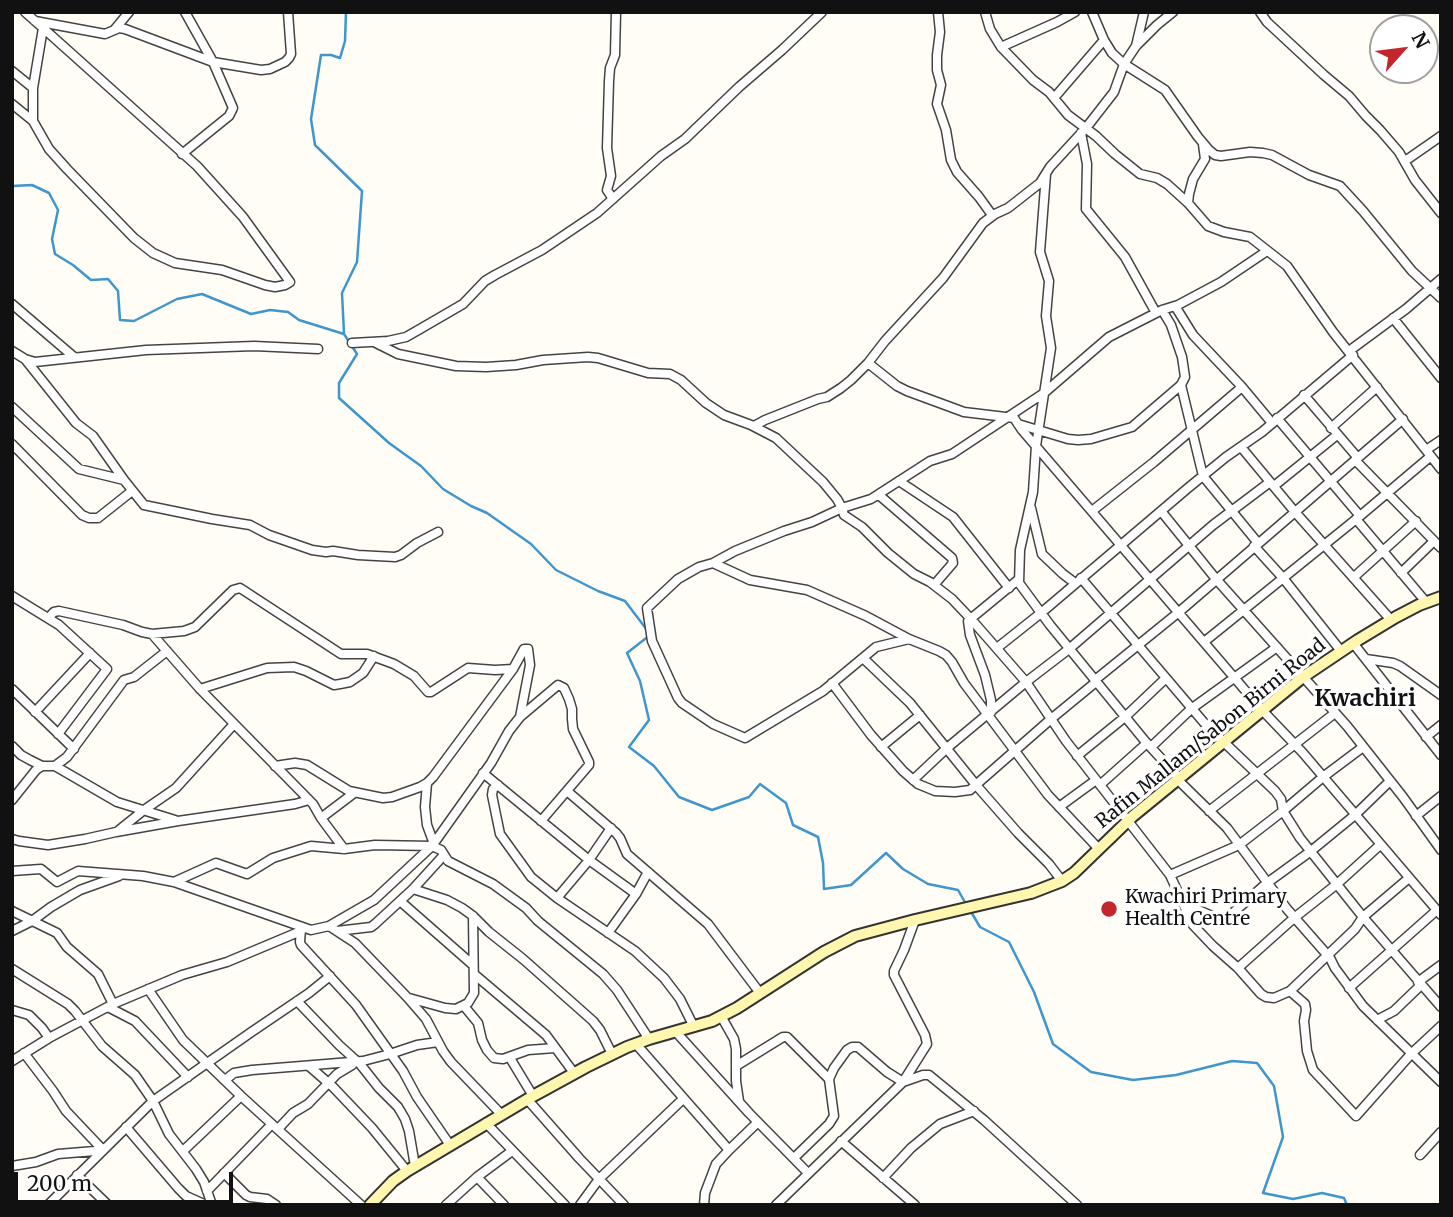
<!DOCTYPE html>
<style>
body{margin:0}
#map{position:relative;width:1453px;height:1217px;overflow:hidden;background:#fffdf5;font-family:Merriweather,serif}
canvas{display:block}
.frame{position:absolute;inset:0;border:14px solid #111;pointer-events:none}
.north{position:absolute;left:1369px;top:14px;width:70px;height:70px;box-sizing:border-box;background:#fff;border:2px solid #a0a0a0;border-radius:50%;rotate:62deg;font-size:19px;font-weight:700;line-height:28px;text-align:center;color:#111}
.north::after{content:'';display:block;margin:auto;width:24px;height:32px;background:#c4262e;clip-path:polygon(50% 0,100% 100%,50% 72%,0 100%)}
.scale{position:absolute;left:14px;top:1172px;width:219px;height:32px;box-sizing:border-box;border:4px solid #111;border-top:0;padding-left:9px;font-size:21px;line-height:24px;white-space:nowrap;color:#111;-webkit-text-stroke:5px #fff;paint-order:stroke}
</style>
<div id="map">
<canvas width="1453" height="1217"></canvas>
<div class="frame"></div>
<div class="north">N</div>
<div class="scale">200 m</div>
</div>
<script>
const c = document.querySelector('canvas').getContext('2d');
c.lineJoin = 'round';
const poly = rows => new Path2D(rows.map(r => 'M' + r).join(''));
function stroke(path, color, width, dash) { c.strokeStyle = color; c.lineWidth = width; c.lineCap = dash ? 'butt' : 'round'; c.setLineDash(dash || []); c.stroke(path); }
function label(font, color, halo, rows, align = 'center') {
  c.font = font + ' Merriweather,serif'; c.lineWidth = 7; c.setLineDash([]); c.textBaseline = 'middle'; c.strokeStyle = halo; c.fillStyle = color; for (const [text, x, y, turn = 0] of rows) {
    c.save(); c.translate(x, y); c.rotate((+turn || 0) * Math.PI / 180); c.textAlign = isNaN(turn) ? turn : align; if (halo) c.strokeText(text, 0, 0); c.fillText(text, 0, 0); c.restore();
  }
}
stroke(poly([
 [346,12,345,41,340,58,331,55,321,55,311,119,315,145,362,191,357,262,342,293,344,334,357,354,339,383,339,398,389,443,421,466,443,489,471,506,487,513,531,544,556,570,598,591,625,601,647,630],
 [12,186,32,185,49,193,58,210,52,239,55,254,73,265,91,280,108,279,118,291,120,320,134,321,177,299,202,294,251,314,270,310,288,312,299,320,344,334],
 [650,635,627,653,640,681,649,720,629,747,654,766,679,797,712,810,749,797,760,784,786,803,793,825,818,837,823,863,824,889,851,885,886,853,903,869,928,884,958,890,966,904],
 [970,910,980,927,1009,942,1034,992,1053,1044,1091,1072,1133,1080,1176,1075,1232,1061,1257,1063,1274,1086,1283,1137,1263,1193,1293,1199,1322,1193,1344,1198,1347,1205]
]), '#3f96cf', 2.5);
const street = poly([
 [25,12,43,28,197,166,243,217,290,282,285,285,275,287,265,285,222,270,175,263,153,253,134,238,67,169,49,149,33,121,33,88,43,28],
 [938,12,940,32,937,55,937,70,941,85,937,104,946,130,951,160,957,172,979,197,992,215],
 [985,12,990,29,1001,47,1033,80,1049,92,1068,115,1096,136,1115,154,1140,174,1157,178,1167,184,1188,203,1208,226,1224,232,1250,237,1287,266,1333,332,1441,469],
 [1092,12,1104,40,1112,53,1124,64,1165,90,1198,137,1209,150,1215,155,1221,156,1250,152,1263,153,1272,155,1309,175,1340,186,1363,211,1412,271,1441,298],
 [1260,12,1267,22,1324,75,1349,96,1366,116,1380,130,1399,152,1415,180,1441,213],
 [35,21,105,34,119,28,125,29,213,62,261,70,270,69,285,62,289,58,291,54,288,12],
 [115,29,129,12],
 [1136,46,1144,12],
 [1001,47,1057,22,1075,12],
 [12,71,33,88],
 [1054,98,1104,40],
 [12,104,33,121],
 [1081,133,1087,164,1086,209,1125,257,1156,313],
 [182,154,229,116,233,108,213,62,185,12],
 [1405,161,1441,136],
 [1046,174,1040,252,1049,281,1046,316,1051,348,1036,446,1033,492,1020,550,1019,583,1050,625,1095,680,1145,741,1179,778],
 [613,199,607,190,611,176,607,148,609,81,610,68,615,55,616,12],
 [1188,203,1189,194,1193,179,1205,159,1203,144],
 [12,304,74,357],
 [1175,306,1193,335,1242,387,1272,423],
 [1393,318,1441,378],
 [352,343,388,341,406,337,420,329,463,304,485,281,495,275,542,250,597,213,661,156,685,139,739,87,782,50,822,12],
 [376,343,398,354,456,366,486,367,516,365,543,360,588,357,598,358,648,373,670,374,681,380,706,403,724,415,751,425,776,438,823,482,837,499,842,508,844,515,862,527,888,553,914,574,930,582,952,599,971,619,1026,682,1066,741,1170,875,1193,925,1213,946,1238,968,1261,994,1266,997,1274,998,1290,991,1355,929,1363,917,1409,878],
 [12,351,25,359,35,362,146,350,254,346,318,349],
 [1349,351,1406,309,1441,279],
 [25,359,76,423,93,436,124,480],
 [868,363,897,386,907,391,964,412,1014,418,1022,430,1262,710,1303,753,1441,915],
 [1181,385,1203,476,1258,543],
 [1304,395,1358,458],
 [12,407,79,469,124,480,144,505,212,519,250,525,269,535,312,550,326,552,333,551,358,555,395,557,401,555,417,543,438,532],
 [1277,418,1360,516],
 [1018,424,1068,439,1078,440,1091,439,1132,427,1181,385,1185,377,1182,357,1171,325,1162,310],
 [754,426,765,420,818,399,827,397,841,388,851,380,868,363,885,341,943,278,983,223,995,214,1008,208,1040,183,1050,167,1086,128,1114,92,1124,64,1136,46,1157,25,1173,12],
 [1331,428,1377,387],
 [12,444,82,515,89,518,98,518,132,491],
 [1241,447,1295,512,1391,620],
 [1426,450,1441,440],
 [1355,460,1441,548],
 [899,481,953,517,1009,588],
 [1274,486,1337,435],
 [879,495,952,558,953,563,934,585],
 [1031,508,1042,554,1063,574,1075,583],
 [1092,511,1154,462,1242,387],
 [1161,511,1216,579,1347,726,1403,797,1441,850],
 [1356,519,1426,602],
 [1254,546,1283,578,1341,651],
 [713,563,735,551,784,531,812,522,842,508,871,499,930,461,952,454,1044,393,1109,337,1162,310,1178,305,1221,282,1267,251],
 [1401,573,1434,541],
 [1354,577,1416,521],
 [1081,578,1206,725,1275,791,1281,799,1283,811,1300,838,1363,917,1441,1007],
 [12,596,59,625,107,669,58,734],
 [49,617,54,612,59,611,123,625,142,632,152,634,184,631,195,627,233,590,240,588,341,654,367,654,394,664,414,676,428,692,431,692,468,668,495,670,513,669],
 [152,634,200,689,313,804,321,818,344,849],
 [909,639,876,647,823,691,745,738,713,724,682,703,678,698,652,641,647,608,678,579,699,567,713,563,750,580,807,590,866,616,909,639,939,651,946,655,952,662,964,683,1048,795,1098,848],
 [1204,642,1360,516,1431,456],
 [1353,643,1441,755],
 [997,648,1041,613,1188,488,1226,457,1262,432,1353,355],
 [863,658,910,703,976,785,1018,833,1049,864,1062,881],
 [1366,659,1393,663,1400,666,1441,695],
 [1095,680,1179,612,1403,419],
 [832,683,871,735,903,771,918,784,935,791,955,792,970,790,1051,719,1096,682],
 [12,689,74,749],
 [200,689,267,668,294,667,306,671,334,685,340,684,350,682,363,673,374,656],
 [35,712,90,653],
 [991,712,991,700,985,675,970,635,968,621,1019,579],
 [520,717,530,665,528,649],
 [1426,737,1441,725],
 [12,746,21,755,30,760,42,766,55,766,117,802,175,820],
 [881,747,920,715],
 [1151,747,1191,709,1277,647],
 [1077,756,1125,717,1165,679],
 [55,766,67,757,124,680,134,677,167,651],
 [275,766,295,763,307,765,349,791,383,798,392,797,420,787,427,783,433,777,513,669,524,649,528,649],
 [483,773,589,860,636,894],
 [1177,779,1227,828,1287,909,1330,958,1335,968,1363,1006,1441,1082],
 [913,780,947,748,1026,682,1069,649,1213,525,1270,482],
 [427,783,425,807,427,825,434,844],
 [498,785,493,789,492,795,500,834,526,870,531,877,557,898,635,951,664,978,680,999,694,1027],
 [1100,785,1147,743],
 [567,791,616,833,620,838,627,854,708,924,760,993],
 [12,800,36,770,42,766],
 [1059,807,1096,780],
 [1209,811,1335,713],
 [1416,816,1441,796],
 [321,818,354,793],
 [119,830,144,810,176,788,234,724],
 [12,839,19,841,48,845,85,839,116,832,178,821,295,804,309,800],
 [12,871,41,869,57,882,78,871,143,876,174,882,311,930,329,926,374,900,432,846,491,763,509,731,520,717,558,685,564,688,569,699,572,709,572,719,573,729,589,762,589,765,541,821],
 [1170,875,1239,845,1283,811,1323,777,1363,747],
 [174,882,216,863,247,874,273,858,311,846,344,849,375,845,432,846,441,850,448,861,493,884,526,908,538,921,603,974,617,990,649,1039],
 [413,889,447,900,462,908,473,916,489,932,523,959,593,1021,600,1030,612,1054],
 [557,898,589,860,611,828],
 [400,901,473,965],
 [1182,903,1212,916,1222,919,1227,918,1267,883,1311,851,1355,815,1390,781],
 [12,911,57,933,67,947,98,974,113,1004],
 [329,926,355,943,407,997,426,1019,443,1051,451,1062,501,1114],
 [301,929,300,942,301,945,356,1005,403,1071,417,1097,450,1145],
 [12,931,32,921,51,907,80,890,119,876],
 [337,931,371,927,375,924,413,889,444,855],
 [608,933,636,894,648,872],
 [1238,968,1294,918,1337,884,1380,845],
 [12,969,68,1004,75,1011,102,1046,135,1075,153,1101,169,1134,196,1169,204,1182,212,1205],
 [474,974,546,1035,574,1073],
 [1418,982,1441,965],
 [1349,988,1437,910],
 [148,989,183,1040,241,1096,361,1205],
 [1290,991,1305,1004,1306,1010,1304,1021,1307,1051,1313,1070,1356,1116,1411,1054,1441,1026],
 [409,998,445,1008,456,1009,468,1003,474,993,473,916],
 [297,1001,339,1045,360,1064,379,1088,398,1107,405,1119,409,1131,415,1166],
 [464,1006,478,1023,482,1040,487,1050,494,1058,503,1059,528,1050,555,1048],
 [108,1007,135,1021,188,1077],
 [12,1010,29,1015,42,1028,49,1038],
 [721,1016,734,1039,736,1049,736,1081,739,1101],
 [1377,1020,1394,1011,1421,985],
 [676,1032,749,1113,808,1173],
 [636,1044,729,1150],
 [24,1053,53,1091,66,1111,102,1149],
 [510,1058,533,1096],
 [12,1061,49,1038,113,1004,182,975,227,962,301,931],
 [309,1066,333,1087,372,1128,407,1171],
 [736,1066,783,1037,787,1037,829,1079],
 [225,1080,234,1073,252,1070,363,1061,390,1054,417,1045,438,1042],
 [527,1099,579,1158,624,1205],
 [486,1123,565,1205],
 [126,1127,178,1188,186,1196,206,1205],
 [278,1129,293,1113,308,1104,337,1074,352,1065,355,1061],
 [841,1141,915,1205],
 [183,1151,241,1096],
 [1420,1155,1441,1132],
 [794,1158,829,1124,834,1116,829,1079,834,1068,847,1050,852,1047,858,1047,887,1072,903,1082,923,1075,929,1075,984,1120,1077,1205],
 [12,1166,36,1162,58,1154,95,1151,101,1148],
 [224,1173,246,1195,250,1197,267,1199,276,1205],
 [77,1175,108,1205],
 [477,1177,504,1205],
 [883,1178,911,1148,940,1124,974,1111],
 [207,1191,272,1124],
 [48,1205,153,1101,250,1033,309,993,330,976],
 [446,1205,477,1177,512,1151],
 [580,1205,599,1179,683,1099],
 [704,1205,705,1193,716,1164,729,1150,758,1122],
 [776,1205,903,1082,927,1044,925,1035,894,975,894,971,904,950,915,920]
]);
const secondary = poly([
 [370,1205,393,1181,407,1171,533,1096,586,1067,627,1047,649,1039,712,1021,737,1008,824,952,855,936,915,920,1031,893,1062,881,1074,873,1133,816,1303,677,1358,640,1396,617,1419,605,1441,597]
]);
stroke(street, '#444', 11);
stroke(secondary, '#333', 14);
stroke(street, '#fff', 8);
stroke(secondary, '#fff6b0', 10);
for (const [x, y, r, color] of [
 [1109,909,9,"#c4262e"]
]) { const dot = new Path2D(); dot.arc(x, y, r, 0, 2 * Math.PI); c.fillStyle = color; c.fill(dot); stroke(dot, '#fff', 2.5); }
label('19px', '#111', '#fff', [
 ["Rafin Mallam/Sabon Birni Road",1211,734,-39]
]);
label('19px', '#111', '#fff', [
 ["Kwachiri Primary",1125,898],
 ["Health Centre",1125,920]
], 'left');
label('bold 23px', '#111', '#fff', [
 ["Kwachiri",1365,699]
]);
</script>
